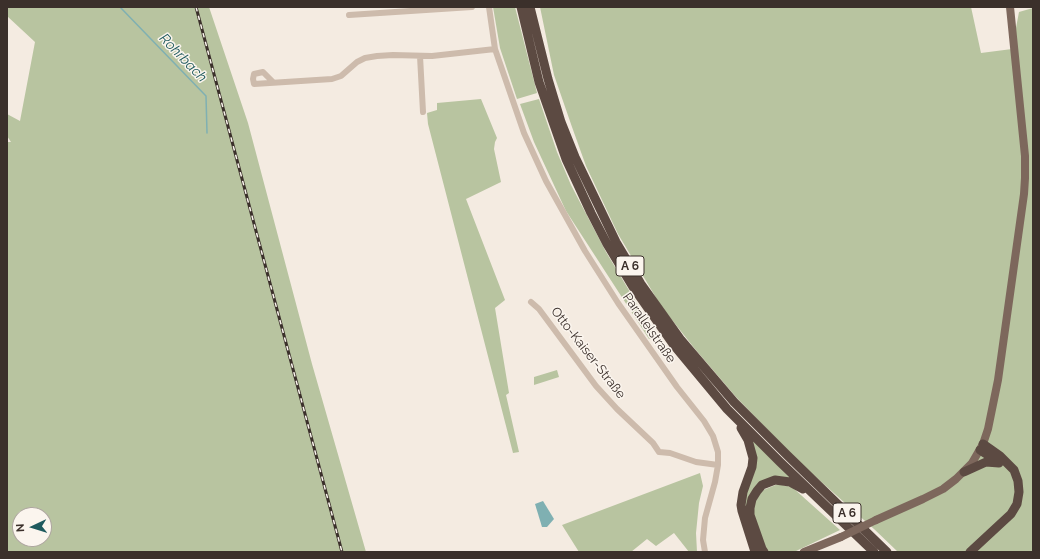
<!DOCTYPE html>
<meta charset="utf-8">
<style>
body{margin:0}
#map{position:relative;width:1040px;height:559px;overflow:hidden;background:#f4ebe1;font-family:Raleway,sans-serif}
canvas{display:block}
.frame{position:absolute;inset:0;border:8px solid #3b302b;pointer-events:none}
.north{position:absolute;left:12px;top:507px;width:40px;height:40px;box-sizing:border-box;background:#fbf5ee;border:1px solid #aea6a0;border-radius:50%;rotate:266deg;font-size:11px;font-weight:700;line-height:16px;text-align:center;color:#3b302b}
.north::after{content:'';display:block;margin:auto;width:14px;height:18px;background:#1f5a5e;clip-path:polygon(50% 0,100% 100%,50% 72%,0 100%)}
</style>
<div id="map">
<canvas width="1040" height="559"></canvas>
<div class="frame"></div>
<div class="north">N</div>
</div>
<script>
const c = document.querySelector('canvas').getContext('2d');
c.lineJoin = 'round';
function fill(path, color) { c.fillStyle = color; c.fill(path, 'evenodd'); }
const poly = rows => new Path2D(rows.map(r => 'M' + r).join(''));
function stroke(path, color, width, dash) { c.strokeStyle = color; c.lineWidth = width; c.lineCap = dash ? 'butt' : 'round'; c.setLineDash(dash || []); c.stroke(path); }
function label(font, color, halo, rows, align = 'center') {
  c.font = font + ' Raleway,sans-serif'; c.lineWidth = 3; c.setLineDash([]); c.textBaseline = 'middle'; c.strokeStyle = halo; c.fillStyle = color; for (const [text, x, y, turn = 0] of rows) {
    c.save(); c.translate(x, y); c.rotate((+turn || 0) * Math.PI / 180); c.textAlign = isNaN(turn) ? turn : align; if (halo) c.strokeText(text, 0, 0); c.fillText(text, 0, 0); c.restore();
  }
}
fill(poly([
 [7,7,209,7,248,123,312,364,366,552,7,552,7,142,11,142,7,136,7,114,20,121,35,42,7,16],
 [20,515,44,515,44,539,20,539],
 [493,7,515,7,537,93,517,99,500,48],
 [540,7,971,7,981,53,1012,49,1019,12,1033,8,1033,552,898,552,874,529,798,461,736,397,695,349,661,306,618,234,586,166,572,127,554,75],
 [481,99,497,138,495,142,494,149,501,182,466,199,505,300,495,308,509,393,506,395,519,452,513,453,428,124,427,113,437,110,437,103],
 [539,99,557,152,571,185,606,252,657,337,649,339,566,211,534,142,520,104],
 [557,370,559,377,534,385,534,377],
 [754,440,791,478,770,478,745,513,745,496,752,442],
 [700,473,703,486,699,503,696,533,697,552,689,552,674,533,656,546,647,539,631,552,579,552,562,525],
 [778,484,792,487,840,530,794,552,767,552,752,513,753,506,761,491]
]), '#b8c4a0');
fill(poly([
 [543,501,554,519,547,527,542,527,535,504]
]), '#7fb0b2');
stroke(poly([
 [120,7,206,96,207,133]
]), '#7fb0b2', 1.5);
stroke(poly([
 [489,7,495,49,524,133,546,181,585,251,618,303,677,387,704,421,713,436,718,452,718,465,715,482,705,518,703,540,705,552],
 [349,15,472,7],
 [420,56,423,112],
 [273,82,263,72,254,74,253,79,254,84,332,79,341,76,357,62,365,58,377,56,393,55,432,56,495,49],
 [531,302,539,309,596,386,617,409,653,443,659,452,670,453,696,462,718,465]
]), '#cdbbac', 6);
stroke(poly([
 [876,520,923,499,943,489,956,479,972,463,983,444,988,429,998,380,1024,194,1025,178,1025,156,1010,7],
 [804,552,841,537]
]), '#7d675c', 8);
stroke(poly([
 [521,7,539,82,566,159,591,213,607,244,633,287,673,344,727,409,780,462,874,552],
 [530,7,548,79,561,122,575,157,616,242,641,284,681,340,734,402,787,455,887,552],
 [741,428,748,440,753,458,752,467,743,492,741,505,742,511,755,552],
 [980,450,994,459],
 [964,472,986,462,999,463],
 [764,552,762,549,750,515,750,508,752,499,757,491,762,485,775,480,790,482,803,489],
 [970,552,1011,514,1017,504,1019,492,1018,481,1014,470,1000,456,983,444]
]), '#5c4a42', 9);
const rail = poly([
 [196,7,342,552]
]);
stroke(rail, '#3b302b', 3);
stroke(rail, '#fbf5ee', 1.5, [4.5]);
stroke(poly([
 [841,537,876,520]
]), '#7d675c', 8);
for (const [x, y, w] of [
 [630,266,28],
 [847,513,28]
]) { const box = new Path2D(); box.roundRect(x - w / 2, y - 10, w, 20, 3); c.fillStyle = '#fbf5ee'; c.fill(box); stroke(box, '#3b302b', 1); }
label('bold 12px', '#3b302b', null, [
 ["A 6",630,266],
 ["A 6",847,513]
]);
label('13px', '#3b302b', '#fbf5ee', [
 ["Parallelstraße",649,328,55],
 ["Otto-Kaiser-Straße",588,353,52]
]);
label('italic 14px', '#1f5a5e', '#fbf5ee', [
 ["Rohrbach",183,58,46]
]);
</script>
